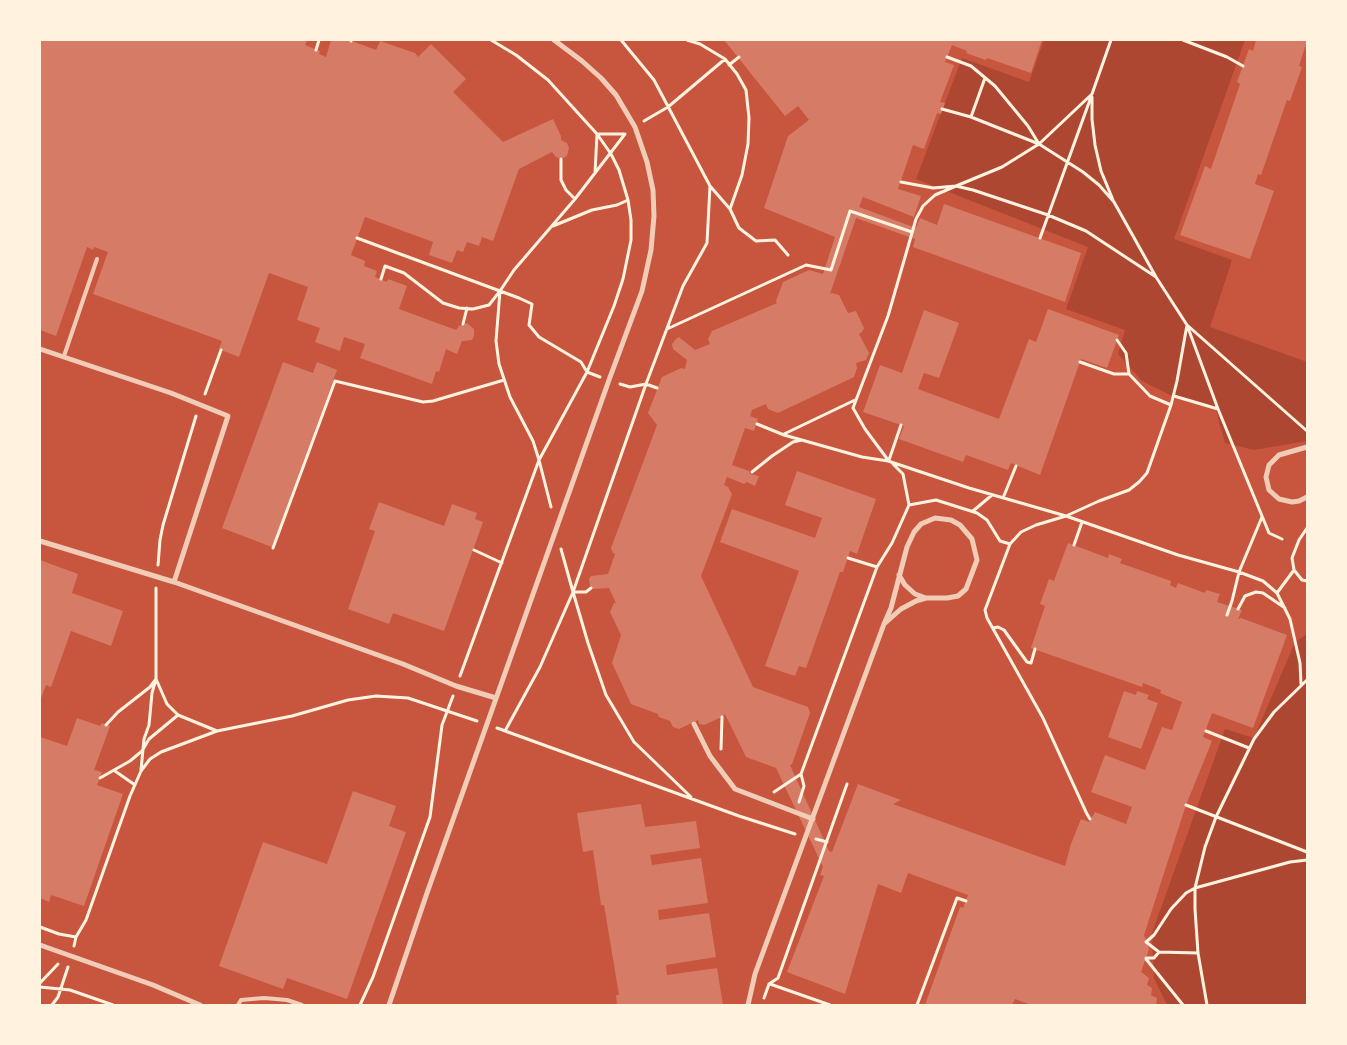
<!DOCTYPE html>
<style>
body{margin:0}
#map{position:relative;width:1347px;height:1045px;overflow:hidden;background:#c8553d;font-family:"Noto Sans",sans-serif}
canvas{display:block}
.frame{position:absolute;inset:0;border:41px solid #fff3e0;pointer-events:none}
</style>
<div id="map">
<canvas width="1347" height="1045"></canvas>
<div class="frame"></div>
</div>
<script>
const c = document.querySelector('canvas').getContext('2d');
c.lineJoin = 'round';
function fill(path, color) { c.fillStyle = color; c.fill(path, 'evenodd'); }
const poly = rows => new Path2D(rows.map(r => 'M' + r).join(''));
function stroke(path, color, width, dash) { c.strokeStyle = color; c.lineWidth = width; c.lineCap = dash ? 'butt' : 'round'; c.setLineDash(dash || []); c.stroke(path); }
fill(poly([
 [1044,40,1245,40,1174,239,1232,260,1210,327,1307,362,1307,441,1254,450,1225,443,1216,410,1170,395,1142,381,1118,354,1125,330,1066,309,1088,247,916,179,962,58,1029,82],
 [1307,634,1307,1005,1167,1005,1154,978,1152,933,1225,729,1254,738,1295,642]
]), '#ae4732');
fill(poly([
 [40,40,307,40,305,45,320,51,319,54,326,57,331,40,349,40,376,50,380,41,415,53,418,57,431,44,466,79,453,92,503,142,553,119,561,136,561,140,567,143,569,148,567,156,561,159,556,157,552,152,519,169,493,241,482,237,479,246,467,242,463,252,457,250,452,263,429,255,433,242,365,217,351,255,365,261,364,266,377,271,375,277,387,282,388,279,407,286,399,309,456,330,459,326,467,323,474,329,474,336,472,340,462,341,457,354,446,349,439,372,436,371,432,384,360,358,365,344,344,337,340,351,315,342,320,328,297,320,308,287,269,273,239,357,221,350,219,349,222,341,93,294,108,252,94,247,93,250,87,247,56,336,40,330],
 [724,40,1042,40,1031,73,987,58,986,60,966,53,967,51,952,45,945,62,954,65,940,102,945,103,941,114,937,113,924,149,913,145,898,189,921,196,914,217,863,197,859,207,916,228,920,218,937,225,944,204,1081,253,1065,302,913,247,915,239,856,218,830,294,832,293,839,295,848,313,856,311,864,328,862,332,859,334,869,353,866,360,856,363,857,368,854,377,778,413,768,409,766,404,752,410,750,416,758,419,754,431,745,428,732,465,749,471,750,474,759,476,755,486,747,482,744,484,727,477,724,485,728,487,732,494,701,576,753,687,808,707,810,713,792,764,790,765,829,851,832,852,858,784,901,800,893,804,1065,866,1071,844,1081,819,1089,822,1095,812,1126,824,1132,807,1091,792,1105,755,1145,770,1162,727,1172,730,1182,702,1160,693,1161,690,1143,683,1142,687,1031,648,1045,606,1040,604,1049,579,1054,581,1068,543,1108,558,1109,554,1122,559,1120,563,1171,581,1170,585,1176,588,1178,583,1205,593,1206,590,1220,594,1217,602,1242,610,1238,619,1241,618,1287,635,1253,728,1212,713,1203,737,1212,741,1186,805,1144,935,1149,949,1141,972,1149,978,1147,985,1152,988,1151,995,1157,998,1156,1005,1031,1005,1015,999,1012,1005,925,1005,960,907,963,908,968,895,908,873,901,893,878,884,845,994,787,972,824,876,820,875,823,867,776,768,746,757,725,714,724,716,704,725,699,724,698,720,679,729,673,727,670,721,659,717,658,714,631,704,612,663,621,635,610,612,614,603,616,603,609,588,593,589,590,586,589,579,591,576,608,574,615,554,613,553,611,548,657,425,648,413,662,377,681,368,685,369,687,360,673,349,672,344,676,339,679,337,695,350,710,344,708,339,712,331,777,303,776,301,783,282,809,270,823,274,835,237,764,208,788,136,809,120,798,106,785,116],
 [1256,40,1307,40,1307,48,1305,47,1299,66,1302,67,1290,101,1287,100,1261,175,1258,174,1255,184,1274,191,1250,259,1180,235,1205,166,1211,169,1240,84,1237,82,1249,49,1253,51],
 [1048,309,1119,335,1107,368,1081,359,1040,475,1011,463,1008,470,966,455,963,462,899,439,904,426,863,412,880,365,902,373,924,310,959,323,939,378,924,373,918,389,999,419,1029,339,1036,342],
 [283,362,313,373,317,362,337,370,272,547,222,528],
 [797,471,876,499,857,554,850,551,843,572,840,572,806,668,799,666,795,676,765,666,799,571,720,542,732,509,815,538,822,518,785,505],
 [379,502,444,526,452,504,477,513,475,519,483,522,444,631,393,613,389,624,348,609,375,531,369,529],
 [40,560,78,574,72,593,123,611,111,646,71,631,51,687,46,685,40,701],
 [1124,691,1136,695,1137,691,1149,695,1147,699,1158,703,1141,749,1108,737],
 [77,718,100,726,102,723,110,726,94,770,102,772,97,785,123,794,84,906,51,895,49,902,40,898,40,737,67,746],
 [353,791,396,806,389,826,406,832,347,999,287,978,283,989,219,966,263,842,327,864],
 [641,804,645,827,696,821,700,848,650,855,652,865,701,858,708,903,658,910,659,920,709,913,716,957,666,965,667,975,717,968,723,1005,617,1005,616,995,619,995,604,905,601,905,593,850,583,852,577,813]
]), '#d67c66');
stroke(poly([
 [621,40,654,80,710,186,730,209,739,228,756,241,775,240,788,255],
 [687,40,700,44,725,59,737,74,746,90,749,118,748,144,742,175,730,209],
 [1183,40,1227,57,1243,66],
 [351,41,351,40],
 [316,50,319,40],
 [947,57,971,66,995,86,1028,126,1039,144],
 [729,65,739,57],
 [1092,97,1092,119,1095,145,1101,171,1113,200],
 [942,109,971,117,1039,144,1083,172,1099,185,1114,202,1156,277,1187,325,1218,409],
 [971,117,985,78],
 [644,121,668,107,725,59],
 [561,159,561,180,566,190,575,199],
 [595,173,597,134,624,134],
 [901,182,933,188,956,186,1002,167,1039,144,1092,94,1111,40],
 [553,226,592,210,617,205,628,200],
 [357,238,500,291],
 [1040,238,1091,97],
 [381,279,385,266,404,273,443,303,459,308,473,309,489,305,500,291,519,298,532,304,529,325,539,337,581,362,587,372,600,377],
 [463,324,467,308],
 [1187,325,1307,431],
 [667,329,806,265,831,270,850,211,912,232],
 [1117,340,1126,353,1129,374],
 [1080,362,1114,374,1129,374,1150,396,1171,405],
 [620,384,630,387,646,384,657,388],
 [205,394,221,350],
 [1174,396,1218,409,1269,533,1282,539],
 [757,424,784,435,862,457,888,461,969,488,1066,516,1178,555,1239,572,1263,581,1277,593,1290,619,1300,663,1301,684],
 [784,434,855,400],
 [888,460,865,429,853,408,888,316,916,219,923,206,935,195,956,186,973,190,1048,215,1086,231,1156,277],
 [889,460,901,425],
 [893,464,903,474,909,505],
 [752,472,772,456,793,442,802,440],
 [1003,498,1016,466],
 [551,507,539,460,533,441,510,397,499,364,496,341,500,291,514,270,575,199,625,134],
 [973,511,992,495],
 [1074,545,1082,522],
 [273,548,335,381,423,402,433,401,504,380],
 [561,549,573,592,646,384,683,286,707,243,710,186],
 [474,550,502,563],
 [848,558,877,567],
 [158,565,160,540,163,525,196,416],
 [1294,570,1302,580,1307,581],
 [573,592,588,643,606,695,634,742,691,797],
 [573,592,586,592,591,588],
 [1277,593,1294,570,1292,558,1299,540,1307,528],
 [1238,609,1245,596,1256,592,1263,593,1285,608],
 [1227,615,1232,601,1239,572,1262,517],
 [993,628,998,627,1004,630,1027,662,1031,663,1035,649],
 [460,676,539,460,587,372,614,306,623,279,631,240,631,220,628,200,619,170,611,154,597,134,548,80,516,55,491,40],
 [106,725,118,712,150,687,156,679,167,704,178,715,217,731],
 [497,728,739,816,795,834],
 [505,731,540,667,573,592],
 [1206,731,1249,748],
 [721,749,722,717],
 [141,770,144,739,149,725,152,693,156,679,156,588],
 [115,771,135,785],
 [100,778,130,761,142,751,149,739,178,715],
 [774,792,801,774],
 [799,802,804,786,801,774,877,567,892,543,909,505,936,500,977,513,987,520,1000,541,1010,544],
 [1186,805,1307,852],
 [1090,819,1087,814,1043,718,987,618,985,610,1010,544,1021,532,1036,525,1066,516,1099,501,1129,490,1139,482,1147,473,1171,405,1177,381,1187,325],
 [816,839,827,842],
 [40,927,59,934,76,937],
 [74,946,76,937,86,920,130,796,141,771,150,759,161,752,217,731,292,716,348,700,376,696,408,698,477,721],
 [1159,952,1198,953],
 [1146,958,1154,958,1159,952,1146,942,1154,935,1171,909,1186,893,1195,888,1290,862,1307,860],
 [1146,959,1183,1005],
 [40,983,58,964],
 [770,984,830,1005],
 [40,987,70,990,113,1005],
 [764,998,769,984,778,978,847,784],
 [52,1005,58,997,68,967],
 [360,1005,373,977,430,817,442,725,453,696],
 [917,1005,957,898,966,901],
 [1207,1005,1198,953,1195,909,1195,888,1205,847,1216,817,1254,739,1274,712,1307,680]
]), '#fff3e0', 3);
stroke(poly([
 [64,356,97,259],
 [238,1005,241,1000,264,998,287,1000,302,1005]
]), '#f1ccb7', 4);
stroke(poly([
 [40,349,171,393,228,416,174,582],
 [1307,447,1279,455,1269,465,1266,477,1269,490,1279,499,1292,502,1299,501,1307,497],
 [935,518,951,520,960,525,972,539,977,560,966,589,958,596,947,598,926,598,916,601,901,609,884,624,891,608,907,547,914,532,921,524,935,518],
 [40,541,174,582,403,664,456,686,496,698],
 [899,575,905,585,915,594,926,598],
 [694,724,710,756,735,789,813,819],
 [40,945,153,985,200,1005],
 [389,1005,427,893,609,380,642,291,651,250,654,216,653,190,647,162,635,127,616,95,601,78,582,61,554,40],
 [748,1005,755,974,884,624]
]), '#f1ccb7', 5);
</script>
